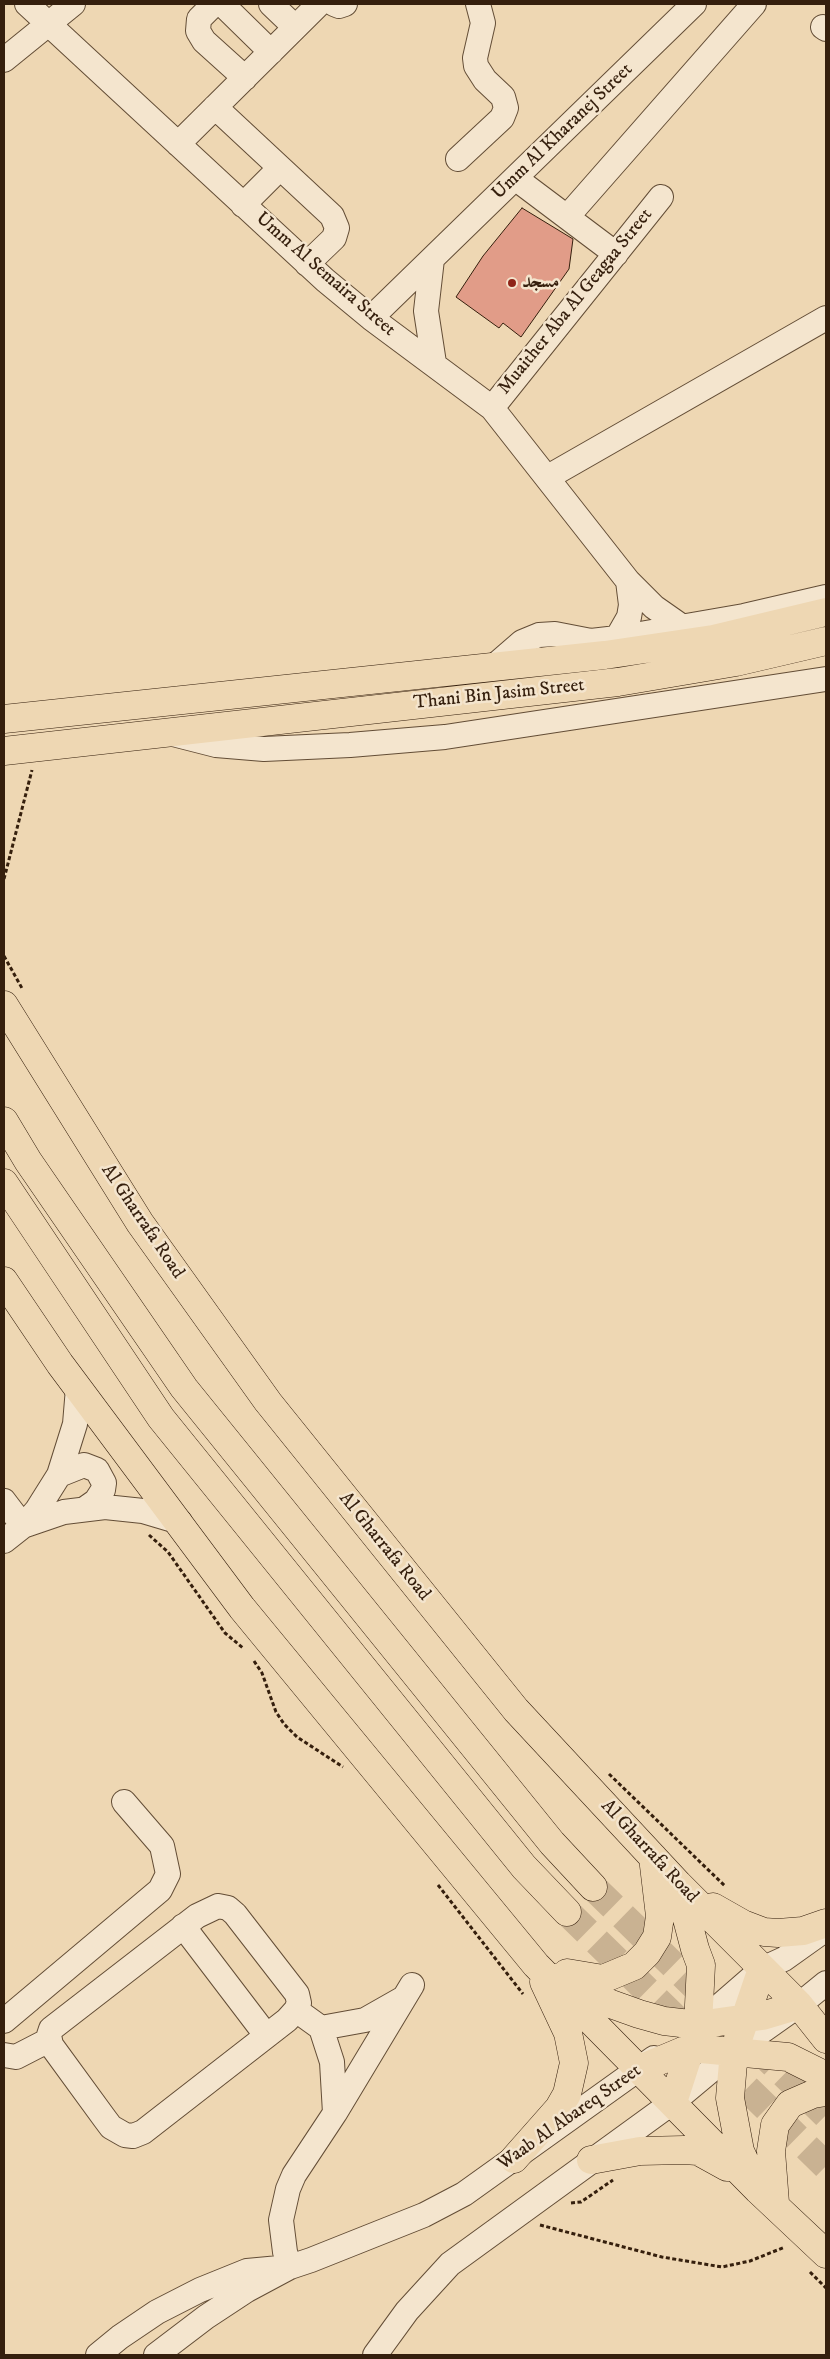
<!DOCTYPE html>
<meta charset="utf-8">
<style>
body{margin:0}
#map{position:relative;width:830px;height:2359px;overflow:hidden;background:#eed7b3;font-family:"IM FELL DW Pica",serif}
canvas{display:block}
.frame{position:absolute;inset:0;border:5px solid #351f0d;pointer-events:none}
</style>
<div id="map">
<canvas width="830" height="2359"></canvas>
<div class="frame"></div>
</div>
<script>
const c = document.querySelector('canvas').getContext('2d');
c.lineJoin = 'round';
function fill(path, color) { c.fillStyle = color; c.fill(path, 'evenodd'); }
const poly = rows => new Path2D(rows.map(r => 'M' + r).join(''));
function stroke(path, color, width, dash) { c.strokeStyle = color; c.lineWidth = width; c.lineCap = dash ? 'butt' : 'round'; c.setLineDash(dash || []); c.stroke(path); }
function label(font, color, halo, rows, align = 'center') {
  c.font = font + ' "IM FELL DW Pica",Amiri,serif'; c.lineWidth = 5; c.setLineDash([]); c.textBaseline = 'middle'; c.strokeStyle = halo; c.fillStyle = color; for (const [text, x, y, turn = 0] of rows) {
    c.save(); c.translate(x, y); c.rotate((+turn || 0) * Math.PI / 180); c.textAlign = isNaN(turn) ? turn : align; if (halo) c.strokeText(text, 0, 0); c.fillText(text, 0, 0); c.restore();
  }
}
const building = poly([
 [522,208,573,239,569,269,521,337,503,323,499,328,456,297,483,256,522,208]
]);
fill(building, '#e19c88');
stroke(building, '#351f0d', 1);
stroke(poly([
 [593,1887,713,2004],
 [567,1912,826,2166],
 [754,2045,826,2115]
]), '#c9b292', 28, [28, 14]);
const minor = poly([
 [27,4,325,280,371,318,492,408,628,581,654,607,684,628],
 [214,4,199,19,198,31,204,41,245,78],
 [222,4,271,52],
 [271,4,295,27],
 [334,4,339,6,345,4],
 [823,27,826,29],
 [4,60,73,4],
 [215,107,332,216,337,228,334,238,307,264],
 [178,144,319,4],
 [458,159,502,118,506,108,503,97,485,80,476,66,475,58,483,23,478,4],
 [515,178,616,254],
 [243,205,280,168],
 [567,217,754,4],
 [432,259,426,311,434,363],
 [371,318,694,4],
 [492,408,661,197],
 [548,477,826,318],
 [617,638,629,617,631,605,628,581],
 [492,668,522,642,539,635,555,634,591,641,617,638,744,616,826,597],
 [173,734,216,745,264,749,350,745,445,737,826,679],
 [59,1475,84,1465,97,1470,104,1483,103,1490,96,1501,86,1508],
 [4,1501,23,1526],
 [23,1526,64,1512,105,1507,143,1511,180,1522],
 [4,1541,23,1526,37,1510,59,1475,75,1424,78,1388],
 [218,1906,228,1908,235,1914,297,1994,299,2003,296,2010,287,2020,143,2132,133,2136,125,2135,111,2127,105,2119,51,2045,49,2035,51,2029,197,1916,218,1906],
 [183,1926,266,2035],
 [296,2010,321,2028,365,2020,402,1999],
 [4,2021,160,1890,168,1874,162,1846,124,1802],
 [321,2028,332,2062,335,2113],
 [693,2029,762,1969,784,1959,826,1929],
 [4,2055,16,2057,49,2040],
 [98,2355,120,2337,157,2312,200,2290,247,2271,290,2267,311,2260,424,2215,464,2194,654,2058],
 [156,2355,206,2317,247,2290,290,2267,285,2252,281,2220,288,2189,294,2175,335,2113,412,1985],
 [375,2355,407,2311,450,2264,673,2102,734,2051,799,2005,826,1983]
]);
const major = poly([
 [4,719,605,655,713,639,826,612],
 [4,751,618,682,736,662,826,641],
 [4,1005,140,1223,268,1402,516,1710,678,1884,799,2005,826,2039],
 [4,1281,60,1364,242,1608,536,1965,758,2190,826,2254],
 [713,1907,743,1924,764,1932,778,1933,803,1931,826,1923],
 [567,1973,603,1979,634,1966,647,1953,657,1937,660,1916,653,1857],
 [560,1977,611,2004,639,2014,664,2021,698,2025,762,2016,799,2005],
 [640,2069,690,2048,788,2057,826,2076],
 [673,2102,698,2025,701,1965,695,1949,678,1885],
 [514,2159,559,2108,567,2094,574,2063,568,2033,544,1982],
 [591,2160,640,2151,684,2150,698,2151,727,2167],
 [752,2177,740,2151,730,2098,734,2051,762,1969],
 [775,2203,771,2151,775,2125,790,2104,813,2094,826,2092]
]);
const highway = poly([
 [4,1121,28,1161,184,1388,552,1843,593,1887],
 [4,1183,161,1418,524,1867,567,1912]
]);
stroke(minor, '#634d36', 26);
stroke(major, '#351f0d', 29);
stroke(highway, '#351f0d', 29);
stroke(poly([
 [4,879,32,770],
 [4,956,23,990],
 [149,1535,168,1552,225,1633,243,1648],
 [254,1661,262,1673,276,1712,284,1724,297,1737,343,1767],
 [609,1774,725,1886],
 [438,1885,523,1994],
 [571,2203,581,2202,613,2180],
 [540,2225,662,2257,722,2267,750,2261,785,2247],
 [810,2272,826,2288]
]), '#351f0d', 3, [4, 2.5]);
stroke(minor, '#f4e5ce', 24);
stroke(major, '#eed7b3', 28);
stroke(highway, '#eed7b3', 28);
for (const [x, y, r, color] of [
 [512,283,5,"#8f2418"]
]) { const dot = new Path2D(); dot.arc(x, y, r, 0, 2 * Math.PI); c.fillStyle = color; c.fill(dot); stroke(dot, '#f4e5ce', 2); }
label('19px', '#351f0d', '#f4e5ce', [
 ["Umm Al Kharanej Street",563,132,-44],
 ["Umm Al Semaira Street",325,275,41],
 ["Muaither Aba Al Geagaa Street",576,302,-51],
 ["Thani Bin Jasim Street",499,695,-6],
 ["Al Gharrafa Road",142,1222,56],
 ["Al Gharrafa Road",384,1547,51],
 ["Al Gharrafa Road",649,1852,47],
 ["Waab Al Abareq Street",570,2118,-35]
]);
label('bold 19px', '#351f0d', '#f4e5ce', [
 ["مسجد",522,283]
], 'left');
</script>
